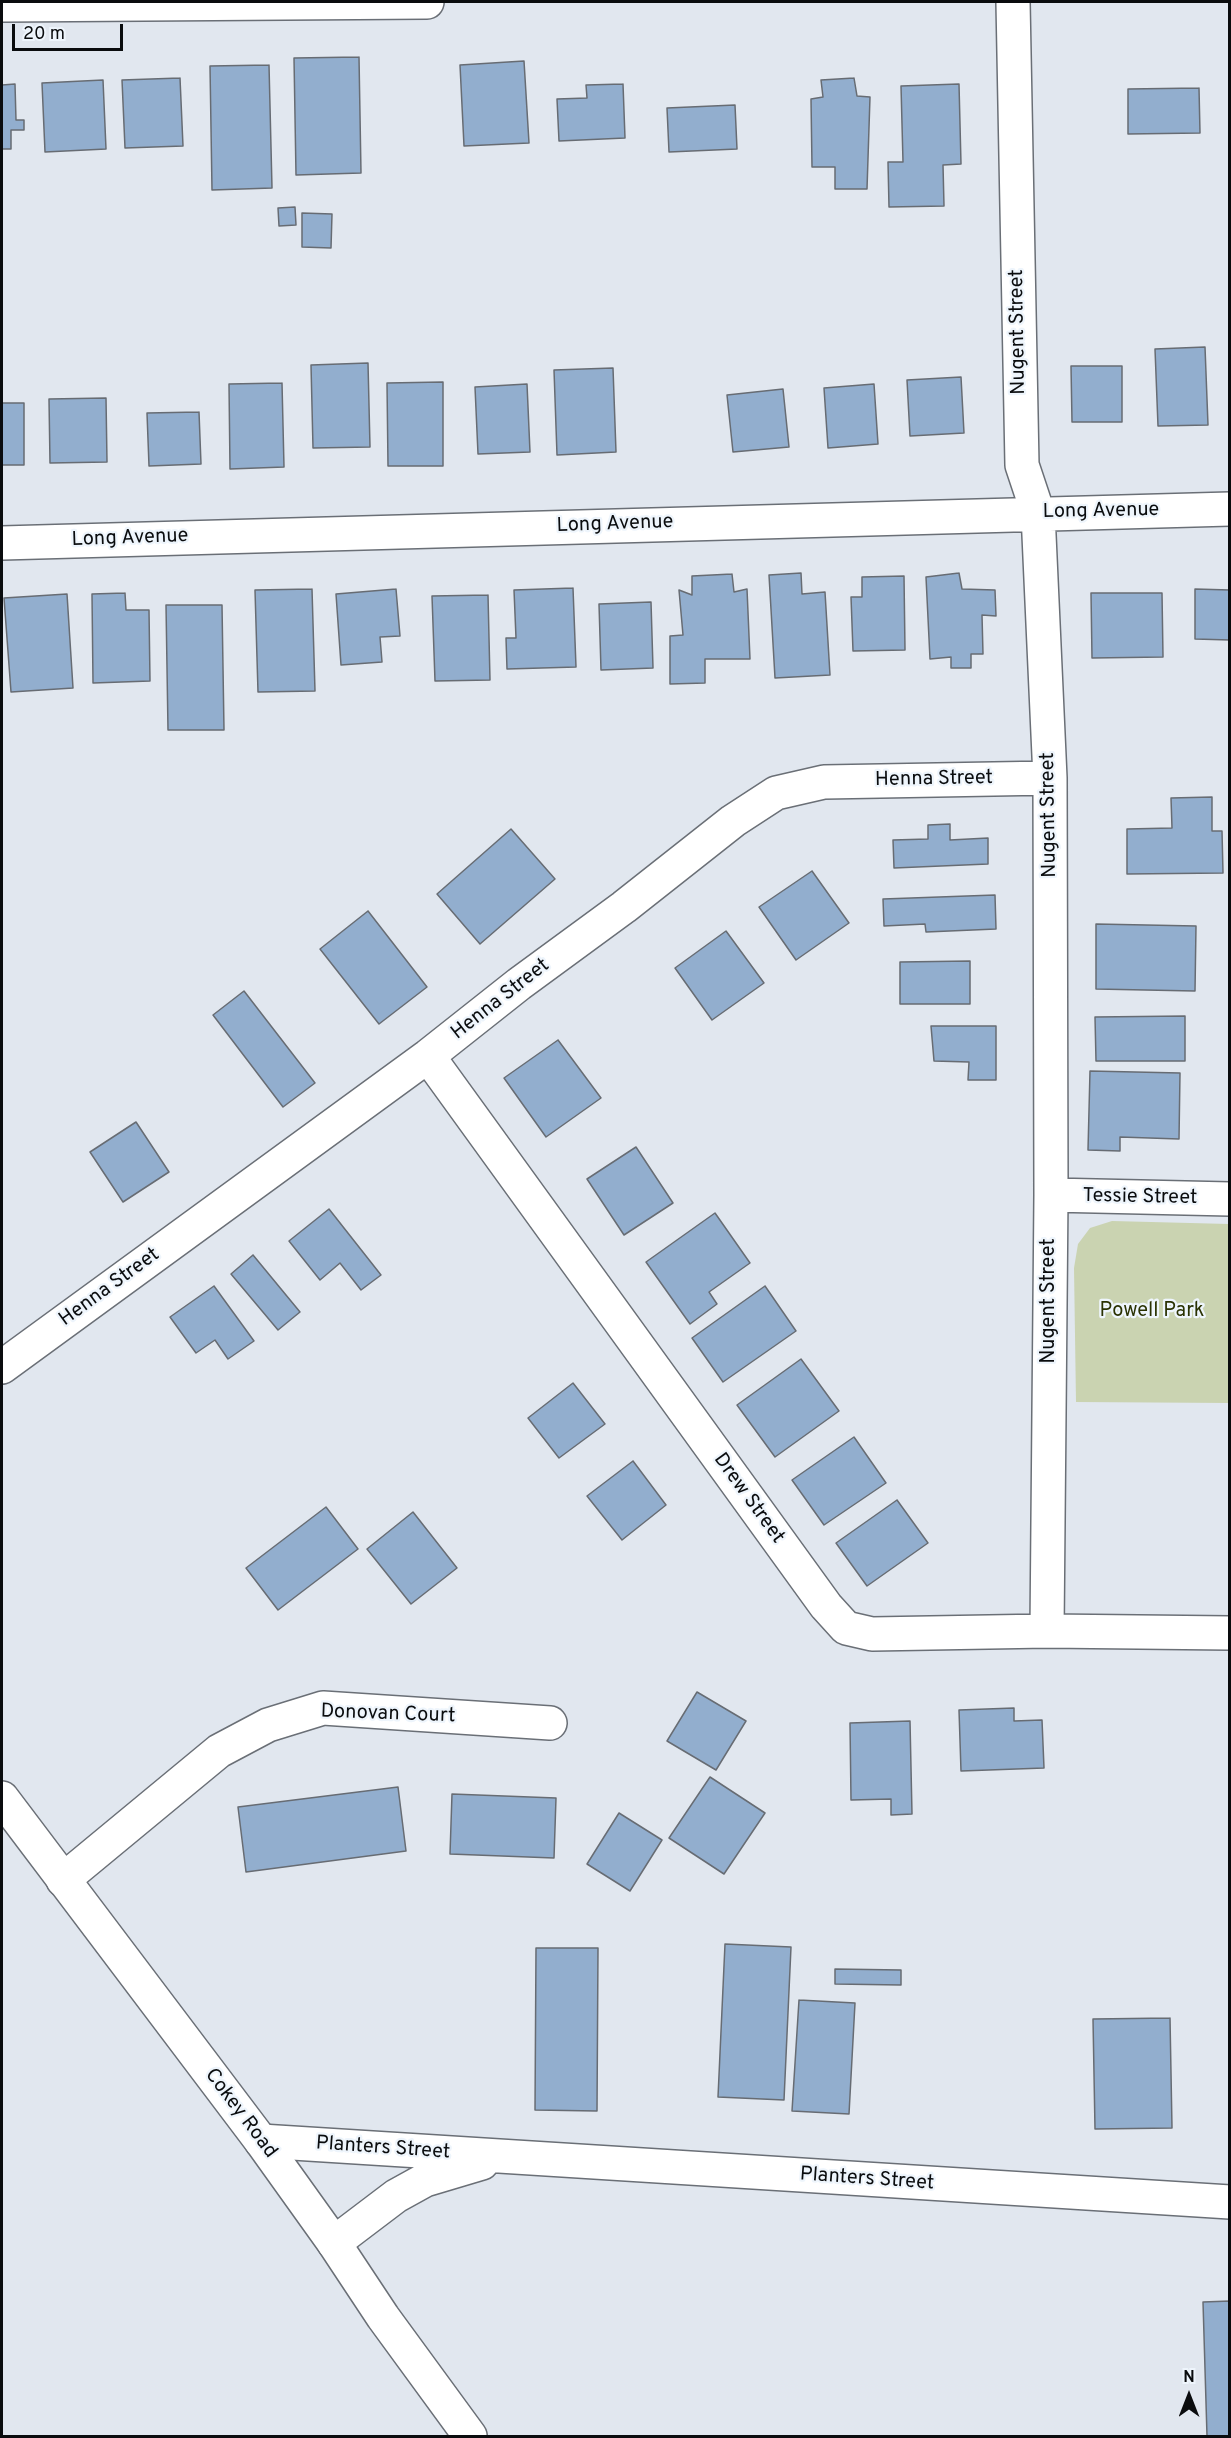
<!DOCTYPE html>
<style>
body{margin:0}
#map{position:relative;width:1231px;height:2438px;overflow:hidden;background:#e1e7ef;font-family:Overpass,sans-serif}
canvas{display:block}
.frame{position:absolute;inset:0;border:3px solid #0a0c0e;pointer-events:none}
.north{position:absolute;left:1159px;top:2366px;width:60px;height:60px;-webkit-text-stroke:4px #eef5fc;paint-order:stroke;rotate:0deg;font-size:16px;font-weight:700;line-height:24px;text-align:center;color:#0a0c0e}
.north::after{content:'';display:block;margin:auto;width:21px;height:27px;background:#0a0c0e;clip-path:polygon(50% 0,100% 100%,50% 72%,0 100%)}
.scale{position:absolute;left:12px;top:24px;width:111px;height:27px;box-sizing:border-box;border:3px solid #0a0c0e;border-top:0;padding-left:8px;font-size:18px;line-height:21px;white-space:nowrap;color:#0a0c0e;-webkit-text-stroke:4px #eef5fc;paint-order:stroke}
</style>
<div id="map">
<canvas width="1231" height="2438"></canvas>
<div class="frame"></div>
<div class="north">N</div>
<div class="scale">20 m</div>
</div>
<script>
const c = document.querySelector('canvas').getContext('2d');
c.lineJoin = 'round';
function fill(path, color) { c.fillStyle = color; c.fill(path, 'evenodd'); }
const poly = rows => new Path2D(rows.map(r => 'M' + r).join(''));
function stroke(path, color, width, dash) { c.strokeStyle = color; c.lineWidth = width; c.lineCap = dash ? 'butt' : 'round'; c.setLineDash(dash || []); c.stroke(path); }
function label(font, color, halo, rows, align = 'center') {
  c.font = font + ' Overpass,sans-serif'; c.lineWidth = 4.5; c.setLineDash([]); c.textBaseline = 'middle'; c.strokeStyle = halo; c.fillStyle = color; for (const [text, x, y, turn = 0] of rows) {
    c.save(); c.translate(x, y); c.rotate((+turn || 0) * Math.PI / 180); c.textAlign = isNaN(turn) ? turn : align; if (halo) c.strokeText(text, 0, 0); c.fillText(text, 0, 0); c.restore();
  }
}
fill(poly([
 [1112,1221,1229,1224,1229,1403,1076,1402,1074,1268,1078,1244,1090,1228]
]), '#cad3b1');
const building = poly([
 [359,57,361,173,296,175,294,58,359,57],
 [524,61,529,143,464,146,460,65,524,61],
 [269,65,272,188,212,190,210,66,269,65],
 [180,78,183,146,125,148,122,80,180,78],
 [854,78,857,96,870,97,867,189,835,189,835,167,812,167,811,99,823,97,821,80,854,78],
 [103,80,106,149,45,152,42,83,103,80],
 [15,84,16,120,24,120,24,130,11,130,11,149,2,149,2,85,15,84],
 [623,84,625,138,559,141,557,99,587,98,586,85,623,84],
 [959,84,961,164,943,165,944,206,889,207,888,162,903,162,901,86,959,84],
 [1199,88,1200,133,1128,134,1128,89,1199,88],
 [735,105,737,149,669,152,667,108,735,105],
 [295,207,296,225,279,226,278,208,295,207],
 [302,213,332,214,331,248,302,247,302,213],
 [1205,347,1208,425,1158,426,1155,349,1205,347],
 [368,363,370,447,313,448,311,365,368,363],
 [1071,366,1122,366,1122,422,1072,422,1071,366],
 [613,368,616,452,557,455,554,370,613,368],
 [961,377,964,433,910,436,907,380,961,377],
 [443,382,443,466,388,466,387,383,443,382],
 [282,383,284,467,230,469,229,384,282,383],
 [527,384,530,452,478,454,475,387,527,384],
 [874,384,878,444,828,448,824,388,874,384],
 [783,389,789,447,733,452,727,395,783,389],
 [106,398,107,462,50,463,49,399,106,398],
 [2,403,24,403,24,465,2,465,2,403],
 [199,412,201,464,149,466,147,413,199,412],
 [801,573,802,594,825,592,830,675,775,678,769,575,801,573],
 [959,573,962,589,995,590,996,616,982,615,983,654,971,654,971,668,951,668,951,657,930,659,926,577,959,573],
 [732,574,734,592,747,589,750,659,705,659,705,683,670,684,670,636,683,635,679,590,692,595,692,576,732,574],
 [904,576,905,650,853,651,851,597,862,597,862,577,904,576],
 [573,588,576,667,507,669,506,638,516,638,514,590,573,588],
 [312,589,315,691,258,692,255,590,312,589],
 [396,589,400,636,380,637,382,662,341,665,336,594,396,589],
 [1195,589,1230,590,1230,640,1195,639,1195,589],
 [125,593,126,610,149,610,150,681,93,683,92,594,125,593],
 [1091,593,1162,593,1163,657,1092,658,1091,593],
 [67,594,73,688,11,692,4,598,67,594],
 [488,595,490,680,435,681,432,596,488,595],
 [651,602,653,668,601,670,599,604,651,602],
 [166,605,222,605,224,730,168,730,166,605],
 [1212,797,1212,831,1222,831,1223,873,1127,874,1127,829,1172,828,1171,798,1212,797],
 [950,824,950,840,988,838,988,864,894,868,893,840,928,839,928,825,950,824],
 [511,829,555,879,480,944,437,894,511,829],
 [812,871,849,923,796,960,759,907,812,871],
 [995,895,996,929,926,932,925,924,884,926,883,899,995,895],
 [368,911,427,987,379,1024,320,949,368,911],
 [1096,924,1196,926,1195,991,1096,989,1096,924],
 [726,931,764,983,712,1020,675,968,726,931],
 [970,961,970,1004,900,1004,900,962,970,961],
 [244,991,315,1083,283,1107,213,1015,244,991],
 [1185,1016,1185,1061,1096,1061,1095,1017,1185,1016],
 [931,1026,996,1026,996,1080,968,1080,969,1062,934,1061,931,1026],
 [558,1040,601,1098,546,1137,504,1078,558,1040],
 [1090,1071,1180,1073,1179,1139,1120,1137,1120,1151,1088,1150,1090,1071],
 [136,1122,169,1172,123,1202,90,1152,136,1122],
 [636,1147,673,1203,624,1235,587,1179,636,1147],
 [329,1209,381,1275,361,1290,340,1263,320,1280,289,1241,329,1209],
 [715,1213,750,1263,709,1292,717,1304,690,1324,646,1262,715,1213],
 [253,1255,300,1312,278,1330,231,1274,253,1255],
 [214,1286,254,1341,228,1359,215,1340,196,1353,170,1317,214,1286],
 [765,1286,796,1331,723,1382,692,1338,765,1286],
 [801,1359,839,1411,775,1457,737,1405,801,1359],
 [573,1383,605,1424,559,1458,528,1418,573,1383],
 [854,1437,886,1483,824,1525,792,1480,854,1437],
 [633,1461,666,1505,622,1540,587,1496,633,1461],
 [897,1500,928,1543,867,1586,836,1543,897,1500],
 [326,1507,358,1549,278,1610,246,1568,326,1507],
 [413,1512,457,1568,411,1604,367,1549,413,1512],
 [697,1692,746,1721,716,1770,667,1741,697,1692],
 [1014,1708,1014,1721,1042,1720,1044,1768,961,1771,959,1710,1014,1708],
 [910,1721,912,1814,891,1815,891,1799,851,1800,850,1723,910,1721],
 [710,1777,765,1813,724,1874,669,1838,710,1777],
 [398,1787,406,1851,246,1872,238,1807,398,1787],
 [452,1794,556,1798,554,1858,450,1854,452,1794],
 [619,1813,662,1840,630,1891,587,1864,619,1813],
 [725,1944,791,1947,784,2100,718,2097,725,1944],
 [536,1948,598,1948,597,2111,535,2110,536,1948],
 [835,1969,901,1970,901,1985,835,1984,835,1969],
 [799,2000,855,2003,849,2114,792,2111,799,2000],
 [1170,2018,1172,2128,1095,2129,1093,2019,1170,2018],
 [1230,2301,1230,2436,1207,2436,1203,2302,1230,2301]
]);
fill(building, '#92aece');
stroke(building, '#676c73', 1.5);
const street = poly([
 [1013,2,1022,465,1038,513,1050,778,1051,1195,1047,1631],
 [2,543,1230,509],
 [428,1056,826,1606,846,1628,872,1634,1047,1631,1230,1633],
 [1051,1195,1230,1199],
 [2,1367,428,1056,519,984,624,907,733,821,776,793,824,782,1050,778],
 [63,1880,219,1751,268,1725,323,1708,550,1723],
 [261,2141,1230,2202],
 [334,2243,396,2196,425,2180,482,2163]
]);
const secondary = poly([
 [2,5,427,2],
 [2,1798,261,2141,334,2243,383,2317,470,2436]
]);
stroke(street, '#6a6f76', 36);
stroke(secondary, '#6a6f76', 36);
stroke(street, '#fff', 33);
stroke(secondary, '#fff', 33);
label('20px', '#0a0c0e', '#eef5fc', [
 ["Nugent Street",1019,332,-91],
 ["Long Avenue",1101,512,-1],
 ["Long Avenue",615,525,-2],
 ["Long Avenue",130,539,-2],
 ["Henna Street",934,780,-1],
 ["Nugent Street",1050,815,-91],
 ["Henna Street",501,1000,-38],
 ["Tessie Street",1140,1198,1],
 ["Henna Street",110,1288,-36],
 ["Nugent Street",1050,1301,-90],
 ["Drew Street",748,1499,54],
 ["Donovan Court",388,1715,2],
 ["Cokey Road",240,2114,53],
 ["Planters Street",383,2149,4],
 ["Planters Street",867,2180,4]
]);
label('20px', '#2a3202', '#eef5fc', [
 ["Powell Park",1152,1312]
]);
</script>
